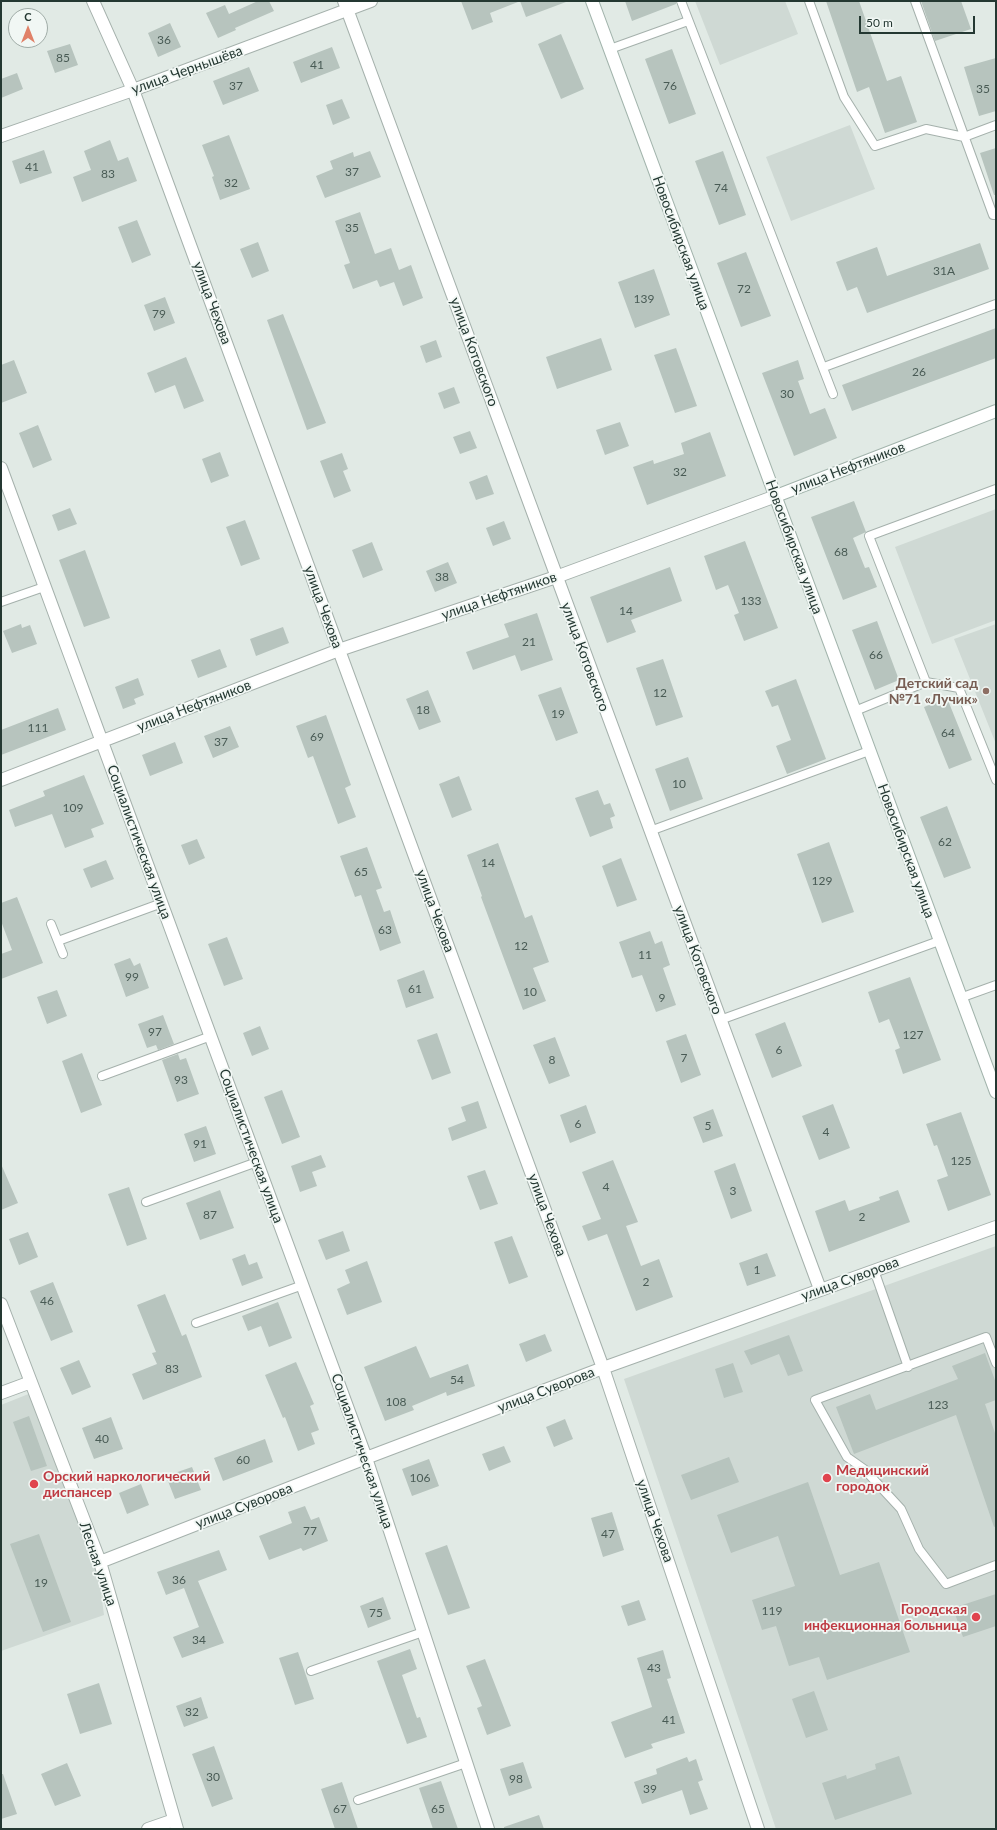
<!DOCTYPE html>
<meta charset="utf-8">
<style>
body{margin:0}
#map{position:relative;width:997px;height:1830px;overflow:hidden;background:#e1eae5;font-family:Lato,sans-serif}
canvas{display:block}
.frame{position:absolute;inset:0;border:2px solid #243832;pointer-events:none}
.north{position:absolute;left:8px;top:8px;width:40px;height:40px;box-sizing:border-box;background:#f1f7f4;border:1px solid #9faba6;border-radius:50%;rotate:0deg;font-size:11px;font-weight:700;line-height:16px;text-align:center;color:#243832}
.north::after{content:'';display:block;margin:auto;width:14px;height:18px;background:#e08168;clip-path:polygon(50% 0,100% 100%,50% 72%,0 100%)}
.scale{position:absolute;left:859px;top:16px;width:116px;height:18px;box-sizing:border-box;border:2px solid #243832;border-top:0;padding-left:5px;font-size:12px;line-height:14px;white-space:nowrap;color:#243832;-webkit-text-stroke:3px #f1f7f4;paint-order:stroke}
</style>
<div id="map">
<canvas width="997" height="1830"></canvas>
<div class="frame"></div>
<div class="north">С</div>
<div class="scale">50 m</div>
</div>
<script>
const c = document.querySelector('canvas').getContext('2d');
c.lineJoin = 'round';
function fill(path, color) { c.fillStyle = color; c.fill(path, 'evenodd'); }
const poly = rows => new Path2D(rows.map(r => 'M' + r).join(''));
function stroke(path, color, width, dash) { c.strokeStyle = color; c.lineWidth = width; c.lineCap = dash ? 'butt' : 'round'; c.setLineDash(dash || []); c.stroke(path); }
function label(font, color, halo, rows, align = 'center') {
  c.font = font + ' Lato,sans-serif'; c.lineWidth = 3.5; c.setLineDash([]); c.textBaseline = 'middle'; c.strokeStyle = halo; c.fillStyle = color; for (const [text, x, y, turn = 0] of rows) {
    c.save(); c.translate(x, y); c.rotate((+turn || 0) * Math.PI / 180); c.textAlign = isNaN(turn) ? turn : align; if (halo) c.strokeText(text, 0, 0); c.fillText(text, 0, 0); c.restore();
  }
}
fill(poly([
 [695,1,785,1,798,34,720,65],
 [850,125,875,189,791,221,766,157],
 [996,509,996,620,932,644,895,547],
 [996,624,996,744,954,639],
 [996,1246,996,1829,776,1829,624,1379],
 [31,1393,97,1563,104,1615,1,1651,1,1405]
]), '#cfd9d4');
fill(poly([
 [258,1,269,1,274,11,235,28,236,30,218,38,206,13,225,5,229,14],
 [461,1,518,1,518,2,490,13,493,22,472,30],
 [520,1,566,1,566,2,526,17],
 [625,1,676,1,676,4,632,21],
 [826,1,859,1,887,81,901,76,917,122,885,133,869,87,857,92],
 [921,1,961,1,971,29,935,41],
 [170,23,181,47,158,57,148,33],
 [561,34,584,89,561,99,538,44],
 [70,44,78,65,55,73,47,51],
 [332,47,340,68,301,83,293,62],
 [672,49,696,114,669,124,645,59],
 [996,58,996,111,979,116,964,67],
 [249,67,259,91,223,105,213,81],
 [17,73,23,89,1,98,1,79],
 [342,99,350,118,333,125,326,105],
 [229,135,250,189,220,200,212,177,214,176,202,145],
 [110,140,118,161,128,157,137,181,82,202,73,177,91,170,84,151],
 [996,148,996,195,994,195,980,153],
 [44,150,52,173,20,184,12,161],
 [370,151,381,177,325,198,316,176,333,169,330,161,353,152,354,157],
 [723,151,746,215,719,225,695,161],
 [360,212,375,254,391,248,399,270,411,265,423,298,403,306,394,282,380,287,377,280,353,289,344,265,350,263,335,221],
 [137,220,151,255,132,263,118,227],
 [258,242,269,271,252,278,240,249],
 [980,243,989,269,867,313,857,287,847,291,836,262,877,247,887,276],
 [746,252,771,316,741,327,717,263],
 [654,269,670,315,635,328,618,282],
 [165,297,175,323,154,331,144,305],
 [283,314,326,423,307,430,267,320],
 [996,328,996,358,852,411,842,385],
 [601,338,612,370,557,389,546,357],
 [436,340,442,357,426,363,420,346],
 [676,348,697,406,675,413,654,355],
 [186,357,204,401,184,409,175,385,155,393,147,373],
 [14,360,27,393,1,403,1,365],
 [798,360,804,379,798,381,810,414,825,408,837,438,794,456,762,373],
 [454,387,460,403,444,409,438,393],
 [620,422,629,446,605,455,596,430],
 [38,425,52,460,33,468,19,433],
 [470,431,477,448,460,454,453,437],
 [710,432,726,476,647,505,633,467,653,460,654,464,684,454,681,443],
 [220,452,229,476,211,483,202,459],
 [342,453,348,469,343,471,351,491,334,498,320,461],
 [487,475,494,494,476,500,469,482],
 [854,501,866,532,853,538,865,568,869,567,877,587,843,600,811,517],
 [70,508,77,524,58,531,52,515],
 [245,520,260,559,241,566,226,527],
 [504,521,511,539,493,546,486,528],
 [745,541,778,628,744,641,734,615,739,613,728,585,716,590,704,556],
 [372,542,383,570,363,578,352,550],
 [85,550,110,618,84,627,59,560],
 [448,562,457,583,435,592,426,571],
 [670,567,682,601,631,620,636,632,607,643,590,597],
 [537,613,553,660,521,671,515,655,473,670,466,652,509,637,504,624],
 [877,621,899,680,875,690,852,630],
 [21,624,22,628,30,625,37,644,12,653,3,631],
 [283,627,289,643,256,656,250,639],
 [220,649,227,667,198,678,191,660],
 [663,659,683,717,656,726,636,668],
 [138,678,144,695,134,699,136,704,123,709,115,687],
 [796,679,826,759,787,774,776,746,791,740,778,705,772,707,765,691],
 [561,687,578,733,556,741,538,695],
 [428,690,441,722,419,730,406,699],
 [947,698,972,760,949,769,924,707],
 [58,708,66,730,1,755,1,730],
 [326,715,351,785,345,788,356,817,338,824,313,756,308,758,296,726],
 [230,726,239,747,213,758,204,736],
 [175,742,183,763,150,776,142,755],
 [688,757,703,799,670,811,655,769],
 [84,775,104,824,91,829,94,837,65,848,52,814,15,827,9,810,45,796,43,791],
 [459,776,472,810,452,818,439,784],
 [598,790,604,805,610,803,615,816,610,818,613,828,590,837,575,798],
 [947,806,971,868,944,878,920,817],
 [197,839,205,858,189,865,181,845],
 [829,842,854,912,822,923,797,854],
 [498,843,525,918,532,915,549,962,533,968,546,1001,523,1010,481,897,482,896,467,855],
 [367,847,382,888,376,890,384,912,390,910,401,943,380,951,361,895,355,897,340,856],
 [621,858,637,900,617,907,602,866],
 [106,860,114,879,91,888,83,869],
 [17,897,43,963,1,979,1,954,12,950,1,921,1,903],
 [650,931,655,944,662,941,670,965,663,968,676,1005,656,1012,642,975,632,978,619,942],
 [227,937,243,979,224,986,208,944],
 [130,958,134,966,140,963,149,988,126,997,114,964],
 [424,970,434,998,406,1008,397,980],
 [910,977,941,1060,903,1074,895,1050,900,1048,889,1019,879,1023,868,992],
 [57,990,67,1016,47,1024,37,997],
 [163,1015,174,1044,158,1050,156,1045,147,1048,138,1024],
 [785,1022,802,1066,772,1078,755,1034],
 [260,1026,269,1049,252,1056,243,1033],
 [437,1033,451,1073,432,1080,417,1040],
 [686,1034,701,1075,681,1083,666,1041],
 [555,1037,570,1076,549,1084,533,1045],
 [82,1053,102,1105,81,1113,62,1061],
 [178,1054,180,1060,186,1058,199,1094,177,1102,162,1060],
 [282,1090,300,1137,282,1144,264,1097],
 [478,1101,487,1128,452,1141,448,1128,466,1121,461,1107],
 [833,1104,850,1148,819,1160,802,1116],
 [586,1105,596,1133,570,1143,560,1115],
 [713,1109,723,1136,703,1143,693,1117],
 [961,1112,991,1195,948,1211,937,1180,948,1176,937,1145,934,1146,926,1124],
 [206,1126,216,1154,194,1162,184,1134],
 [321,1155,326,1167,312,1172,317,1186,300,1192,291,1166],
 [613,1160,638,1222,626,1226,641,1266,659,1259,673,1297,636,1311,607,1234,588,1241,582,1226,601,1219,582,1172],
 [735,1163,752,1211,731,1219,714,1171],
 [1,1164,18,1203,1,1210],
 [485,1170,498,1204,480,1210,467,1176],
 [129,1187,147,1239,127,1246,108,1194],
 [220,1190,234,1228,200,1240,186,1203],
 [898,1190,910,1222,829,1252,815,1211,845,1200,849,1211,880,1200,879,1197],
 [343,1231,350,1251,326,1260,318,1240],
 [28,1232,38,1257,19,1265,9,1239],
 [512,1236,528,1277,509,1284,494,1242],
 [767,1253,776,1276,747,1286,739,1263],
 [245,1254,249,1265,257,1262,263,1278,242,1286,232,1259],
 [367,1261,382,1302,347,1315,337,1289,350,1283,345,1270],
 [53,1282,73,1332,51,1341,30,1291],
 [165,1294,182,1336,186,1334,202,1377,143,1400,132,1374,157,1364,152,1353,156,1352,137,1305],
 [278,1302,292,1338,269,1347,261,1326,248,1331,242,1316],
 [545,1334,552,1351,526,1362,519,1344],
 [789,1335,803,1371,788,1376,779,1354,751,1365,744,1351],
 [416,1346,430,1378,468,1364,475,1386,447,1396,446,1392,412,1406,414,1410,385,1421,364,1367],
 [985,1353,996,1383,996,1400,985,1404,996,1436,996,1526,994,1527,956,1415,854,1454,836,1407,870,1394,876,1410,958,1379,952,1366],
 [79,1360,91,1387,72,1395,60,1368],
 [296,1362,314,1404,310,1406,319,1430,311,1433,315,1444,298,1451,285,1417,283,1418,265,1375],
 [733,1363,743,1392,724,1398,715,1369],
 [29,1416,47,1466,31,1471,13,1422],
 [111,1417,123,1449,94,1459,82,1428],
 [565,1419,573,1439,554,1447,546,1427],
 [265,1439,273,1462,223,1481,214,1458],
 [504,1446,511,1462,489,1471,482,1454],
 [729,1457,739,1482,691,1500,681,1475],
 [429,1459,439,1486,412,1496,402,1469],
 [192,1467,201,1490,175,1499,166,1476],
 [808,1482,840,1575,879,1562,910,1652,827,1680,819,1657,789,1666,776,1626,762,1630,752,1600,795,1586,778,1536,731,1553,717,1515],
 [141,1484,149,1505,127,1514,119,1493],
 [305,1506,311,1520,319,1517,328,1541,303,1551,301,1548,269,1560,259,1536,292,1523,288,1512],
 [612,1512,624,1550,603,1557,591,1518],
 [39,1534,71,1622,43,1632,10,1544],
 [447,1545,470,1608,448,1615,425,1553],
 [219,1550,227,1570,198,1581,224,1643,182,1658,173,1637,199,1627,184,1588,166,1595,157,1572],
 [996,1594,996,1626,963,1637,953,1608],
 [383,1597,391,1619,368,1628,360,1606],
 [639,1600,646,1620,628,1626,621,1606],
 [410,1649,417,1669,402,1675,417,1718,420,1717,427,1737,407,1744,377,1661],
 [663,1650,671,1678,667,1679,685,1733,651,1744,653,1748,625,1758,611,1722,652,1707,637,1658],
 [298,1652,314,1699,295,1705,279,1658],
 [485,1659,511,1726,487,1735,477,1708,482,1706,466,1666],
 [99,1683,112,1724,80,1734,67,1694],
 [814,1691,828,1730,806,1738,792,1699],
 [201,1697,208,1718,184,1727,176,1706],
 [214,1746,233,1799,212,1807,192,1754],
 [899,1756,912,1794,835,1820,822,1783,846,1775,847,1779,876,1769,875,1764],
 [687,1757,689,1762,696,1759,703,1780,698,1782,708,1809,690,1815,682,1790,642,1804,634,1782,657,1774,656,1769],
 [523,1762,532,1788,509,1796,500,1769],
 [67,1763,81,1796,55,1806,41,1774],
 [1,1774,3,1774,17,1814,1,1819],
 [441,1781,458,1829,433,1829,419,1788],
 [342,1782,358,1829,335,1829,321,1789],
 [539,1815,544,1829,504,1829,504,1827]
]), '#b7c4be');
const service = poly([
 [681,1,833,394],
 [809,1,844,97,875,146,926,129,964,137,996,125],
 [915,1,993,215,996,215],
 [610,49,688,21],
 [824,367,996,304],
 [996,489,869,536,926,682,959,688,996,780],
 [1,602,44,587],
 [855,711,926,682],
 [650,831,869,751],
 [51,924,63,954],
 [58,941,162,903],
 [960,998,996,985],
 [720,1020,939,941],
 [102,1076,211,1036],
 [146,1202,257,1162],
 [874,1270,908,1367],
 [196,1323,303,1285],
 [996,1363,986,1337,815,1400,847,1457,864,1469,901,1509,919,1549,946,1584,996,1565],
 [311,1671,423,1632],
 [358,1800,466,1763]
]);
const minor = poly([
 [93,1,133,90,603,1368,758,1829],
 [344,1,820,1289],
 [1,136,133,90,371,1],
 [1,468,366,1458,488,1829],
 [1,780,339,650,556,577,776,496],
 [1,1304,100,1562,177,1829],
 [1,1393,31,1382],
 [100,1562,366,1458,603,1368,996,1227],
 [148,1829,174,1820]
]);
const secondary = poly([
 [592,1,996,1092],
 [776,496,996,411]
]);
stroke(service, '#a5b1ac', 10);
stroke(minor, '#a5b1ac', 14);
stroke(secondary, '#a2b4ac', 14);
stroke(service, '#fff', 8);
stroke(minor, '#fff', 12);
stroke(secondary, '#fff', 12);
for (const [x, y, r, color] of [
 [986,691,4,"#8d6e63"],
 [827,1478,5,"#e0444e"],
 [34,1484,5,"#e0444e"],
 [976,1617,5,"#e0444e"]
]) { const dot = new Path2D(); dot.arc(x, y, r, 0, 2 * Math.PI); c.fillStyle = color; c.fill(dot); stroke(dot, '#f1f7f4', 1.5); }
label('12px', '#495b55', null, [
 ["36",164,40],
 ["85",63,58],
 ["41",317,65],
 ["37",236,86],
 ["76",670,86],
 ["35",983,89],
 ["41",32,167],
 ["37",352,172],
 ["83",108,174],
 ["32",231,183],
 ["74",721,188],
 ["35",352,228],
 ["31А",944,271],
 ["72",744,289],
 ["139",644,299],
 ["79",159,314],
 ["26",919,372],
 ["30",787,394],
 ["32",680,472],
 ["68",841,552],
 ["38",442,577],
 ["133",751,601],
 ["14",626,611],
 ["21",529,642],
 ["66",876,655],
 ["12",660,693],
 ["18",423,710],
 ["19",558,714],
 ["111",38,728],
 ["64",948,733],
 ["69",317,737],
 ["37",221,742],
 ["10",679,784],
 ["109",73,808],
 ["62",945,842],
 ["14",488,863],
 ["65",361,872],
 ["129",822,881],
 ["63",385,930],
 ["12",521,946],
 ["11",645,955],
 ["99",132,977],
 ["61",415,989],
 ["10",530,992],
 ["9",662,998],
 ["97",155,1032],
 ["127",913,1035],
 ["6",779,1050],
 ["7",684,1058],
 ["8",552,1060],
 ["93",181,1080],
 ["6",578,1124],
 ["5",708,1126],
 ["4",826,1132],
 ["91",200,1144],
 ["125",961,1161],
 ["4",606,1187],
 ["3",733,1191],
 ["87",210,1215],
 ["2",862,1217],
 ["1",757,1270],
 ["2",646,1282],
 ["46",47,1301],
 ["83",172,1369],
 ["54",457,1380],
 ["108",396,1402],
 ["123",938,1405],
 ["40",102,1439],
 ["60",243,1460],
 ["106",420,1478],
 ["77",310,1531],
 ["47",608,1534],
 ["36",179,1580],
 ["19",41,1583],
 ["119",772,1611],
 ["75",376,1613],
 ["34",199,1640],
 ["43",654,1668],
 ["32",192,1712],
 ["41",669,1720],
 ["30",213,1777],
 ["98",516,1779],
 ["39",650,1789],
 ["67",340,1809],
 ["65",438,1809]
]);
label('14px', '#243832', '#f1f7f4', [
 ["улица Чернышёва",187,70,-20],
 ["Новосибирская улица",681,243,70],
 ["улица Чехова",212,303,70],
 ["улица Котовского",474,352,70],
 ["улица Нефтяников",848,468,-21],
 ["Новосибирская улица",794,547,70],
 ["улица Нефтяников",499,596,-19],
 ["улица Чехова",323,607,70],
 ["улица Котовского",585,657,70],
 ["улица Нефтяников",194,706,-21],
 ["Социалистическая улица",139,842,70],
 ["Новосибирская улица",906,851,70],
 ["улица Чехова",435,911,70],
 ["улица Котовского",698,960,70],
 ["Социалистическая улица",251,1146,70],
 ["улица Чехова",547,1215,70],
 ["улица Суворова",850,1279,-20],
 ["улица Суворова",546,1390,-21],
 ["Социалистическая улица",362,1451,71],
 ["улица Суворова",244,1506,-21],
 ["улица Чехова",655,1521,71],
 ["Лесная улица",98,1564,71]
]);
label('bold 14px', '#785e54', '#f1f7f4', [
 ["Детский сад",978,683],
 ["№71 «Лучик»",978,699]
], 'right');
label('bold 14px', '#be3a42', '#f1f7f4', [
 ["Медицинский",836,1470],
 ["городок",836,1486],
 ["Орский наркологический",43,1476],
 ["диспансер",43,1492],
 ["Городская",967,1609,"right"],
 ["инфекционная больница",967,1625,"right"]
], 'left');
</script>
